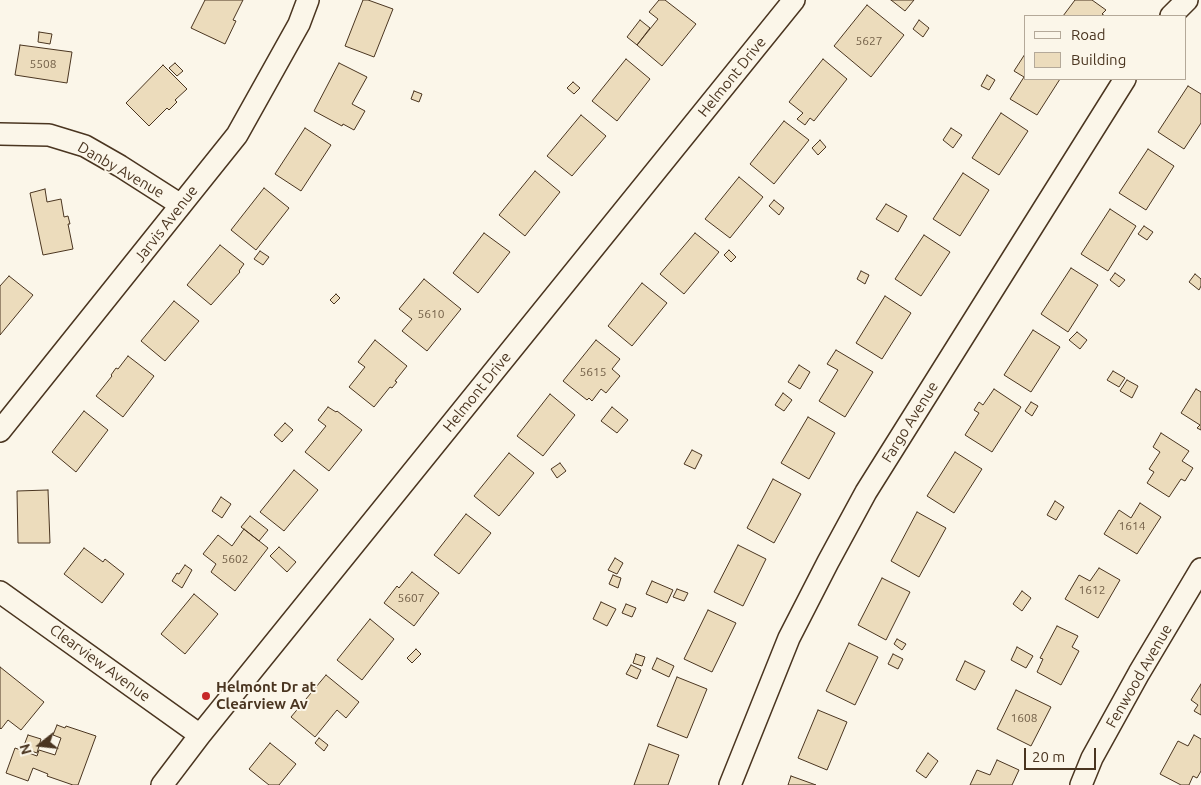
<!DOCTYPE html>
<style>
body{margin:0}
#map{position:relative;width:1201px;height:785px;overflow:hidden;background:#fbf6e9;font-family:Ubuntu,sans-serif}
canvas{display:block}
.legend{position:absolute;left:1024px;top:15px;width:162px;height:65px;box-sizing:border-box;background:#fbf6e9;border:1px solid #b4a999;margin:0;padding:6px 9px;list-style:none;font-size:15px;color:#4a3520}
.legend li{display:flex;align-items:center;gap:10px;height:25px}
.legend b{width:25px;border:1px solid #b4a999}
.north{position:absolute;left:15px;top:720px;width:50px;height:50px;-webkit-text-stroke:4px #fbf6e9;paint-order:stroke;rotate:254deg;font-size:14px;font-weight:700;line-height:20px;text-align:center;color:#4a3520}
.north::after{content:'';display:block;margin:auto;width:18px;height:22px;background:#4a3520;clip-path:polygon(50% 0,100% 100%,50% 72%,0 100%)}
.scale{position:absolute;left:1024px;top:748px;width:72px;height:22px;box-sizing:border-box;border:2px solid #4a3520;border-top:0;padding-left:6px;font-size:15px;line-height:18px;white-space:nowrap;color:#4a3520;-webkit-text-stroke:4px #fbf6e9;paint-order:stroke}
</style>
<div id="map">
<canvas width="1201" height="785"></canvas>
<ul class="legend">
<li><b style="height:6px;background:#fbf6e9"></b>Road</li>
<li><b style="height:14px;background:#ecdcbc"></b>Building</li>
</ul>
<div class="north">N</div>
<div class="scale">20 m</div>
</div>
<script>
const c = document.querySelector('canvas').getContext('2d');
c.lineJoin = 'round';
function fill(path, color) { c.fillStyle = color; c.fill(path, 'evenodd'); }
const poly = rows => new Path2D(rows.map(r => 'M' + r).join(''));
function stroke(path, color, width, dash) { c.strokeStyle = color; c.lineWidth = width; c.lineCap = dash ? 'butt' : 'round'; c.setLineDash(dash || []); c.stroke(path); }
function label(font, color, halo, rows, align = 'center') {
  c.font = font + ' Ubuntu,sans-serif'; c.lineWidth = 4; c.setLineDash([]); c.textBaseline = 'middle'; c.strokeStyle = halo; c.fillStyle = color; for (const [text, x, y, turn = 0] of rows) {
    c.save(); c.translate(x, y); c.rotate((+turn || 0) * Math.PI / 180); c.textAlign = isNaN(turn) ? turn : align; if (halo) c.strokeText(text, 0, 0); c.fillText(text, 0, 0); c.restore();
  }
}
const building = poly([
 [205,0,243,0,233,20,236,21,225,44,191,28,205,0],
 [363,0,368,0,393,9,374,57,345,46,363,0],
 [659,0,665,0,696,24,662,66,637,45,658,19,649,12,659,0],
 [891,0,914,0,905,11,891,0],
 [1075,0,1092,0,1106,10,1102,14,1105,16,1063,16,1075,0],
 [867,5,904,35,871,77,834,46,867,5],
 [640,20,650,28,637,45,627,37,640,20],
 [919,20,929,28,923,37,913,29,919,20],
 [39,32,52,34,50,44,38,42,39,32],
 [20,45,72,52,67,83,15,75,20,45],
 [1025,54,1025,79,1060,79,1037,115,1010,99,1024,77,1014,71,1025,54],
 [626,59,650,79,617,121,592,101,626,59],
 [823,59,847,79,814,121,810,118,805,125,797,119,803,113,789,102,823,59],
 [175,63,183,71,177,76,169,68,175,63],
 [339,63,367,77,352,104,365,111,354,130,343,124,342,126,314,111,339,63],
 [163,65,187,89,175,100,177,102,169,110,167,108,149,126,126,103,163,65],
 [987,75,995,80,989,90,981,86,987,75],
 [573,82,580,88,574,94,567,88,573,82],
 [1188,86,1201,94,1201,123,1184,149,1158,132,1188,86],
 [414,91,422,94,419,102,411,99,414,91],
 [1001,113,1028,131,999,175,972,158,1001,113],
 [581,115,606,136,572,176,547,156,581,115],
 [784,121,809,140,774,184,750,164,784,121],
 [305,128,331,145,301,191,275,174,305,128],
 [951,128,962,135,953,148,943,140,951,128],
 [820,140,826,147,818,155,812,148,820,140],
 [1148,149,1174,166,1146,210,1119,193,1148,149],
 [535,171,560,192,525,236,499,215,535,171],
 [963,173,989,190,960,236,933,219,963,173],
 [739,177,763,197,730,238,705,219,739,177],
 [264,188,289,208,256,250,231,230,264,188],
 [45,189,47,202,61,199,64,217,68,216,70,224,68,224,73,249,43,255,30,193,45,189],
 [774,200,784,208,779,215,769,206,774,200],
 [886,204,907,216,898,232,876,219,886,204],
 [1110,209,1136,226,1108,271,1081,254,1110,209],
 [1144,226,1153,232,1147,240,1138,234,1144,226],
 [484,233,510,252,478,293,453,273,484,233],
 [695,233,719,252,684,294,660,274,695,233],
 [924,235,950,252,921,296,895,279,924,235],
 [220,245,244,264,239,271,240,272,211,305,187,285,220,245],
 [729,250,736,257,731,262,724,255,729,250],
 [260,251,269,257,263,265,254,259,260,251],
 [1071,268,1098,285,1068,332,1041,314,1071,268],
 [861,271,869,275,865,284,857,279,861,271],
 [1115,273,1125,280,1119,287,1110,280,1115,273],
 [1195,274,1201,279,1201,286,1199,290,1189,282,1195,274],
 [9,276,33,295,0,335,0,286,9,276],
 [424,279,461,309,427,351,402,331,412,319,399,309,424,279],
 [642,283,667,303,632,346,608,326,642,283],
 [336,294,340,298,334,304,330,300,336,294],
 [885,296,911,313,882,359,856,343,885,296],
 [174,301,199,321,165,361,141,341,174,301],
 [1033,330,1060,347,1031,392,1004,375,1033,330],
 [1077,332,1087,340,1080,349,1069,340,1077,332],
 [375,340,407,366,395,381,397,382,392,388,390,387,374,407,349,387,365,367,358,362,375,340],
 [596,340,620,359,612,369,620,376,606,393,601,389,592,401,589,398,587,400,563,381,596,340],
 [836,350,873,372,845,417,819,401,838,370,827,364,836,350],
 [128,356,154,376,123,417,96,396,112,376,111,375,116,368,118,369,128,356],
 [799,365,810,372,800,389,788,382,799,365],
 [1113,371,1125,378,1119,387,1107,380,1113,371],
 [1127,380,1138,386,1132,398,1120,391,1127,380],
 [994,389,1021,407,992,452,965,435,979,413,974,410,979,402,983,405,994,389],
 [1196,389,1201,392,1201,430,1197,428,1200,425,1181,413,1196,389],
 [783,393,792,400,784,411,775,405,783,393],
 [550,394,575,415,543,456,517,436,550,394],
 [1031,402,1038,406,1032,416,1025,411,1031,402],
 [328,407,336,412,337,411,362,430,329,471,305,452,326,426,318,420,328,407],
 [612,407,628,420,617,433,601,421,612,407],
 [84,411,108,430,76,472,52,452,84,411],
 [808,417,835,433,809,479,781,463,808,417],
 [285,423,293,430,282,442,274,435,285,423],
 [1161,433,1189,451,1182,461,1193,468,1185,481,1181,479,1169,497,1147,483,1154,472,1149,469,1160,452,1153,447,1161,433],
 [692,450,702,455,695,469,684,464,692,450],
 [955,452,982,469,954,513,927,496,955,452],
 [509,453,534,473,499,516,474,496,509,453],
 [560,463,566,471,557,478,551,469,560,463],
 [294,470,318,490,284,531,260,512,294,470],
 [773,479,801,494,774,543,747,528,773,479],
 [48,490,50,543,18,543,17,491,48,490],
 [221,497,231,504,222,518,212,511,221,497],
 [1055,501,1064,507,1056,520,1047,515,1055,501],
 [1140,503,1161,517,1137,554,1104,534,1119,510,1131,518,1140,503],
 [917,512,946,528,919,577,891,561,917,512],
 [466,514,491,533,459,574,434,555,466,514],
 [250,516,268,530,259,541,241,527,250,516],
 [244,529,268,548,235,591,211,572,216,564,203,554,218,535,232,546,244,529],
 [738,545,766,559,743,606,714,592,738,545],
 [279,547,296,562,287,572,270,556,279,547],
 [84,548,103,562,105,559,124,574,102,603,64,574,84,548],
 [615,558,623,563,617,574,608,570,615,558],
 [185,565,192,570,182,588,172,581,177,573,179,574,185,565],
 [1099,568,1120,580,1098,618,1065,599,1079,575,1090,581,1099,568],
 [412,572,439,593,414,626,384,603,397,586,399,588,412,572],
 [613,575,621,578,618,588,609,584,613,575],
 [882,578,910,592,886,640,858,625,882,578],
 [652,581,673,590,667,603,646,594,652,581],
 [677,589,688,593,684,601,673,597,677,589],
 [1022,591,1031,598,1022,611,1013,604,1022,591],
 [194,594,218,614,185,654,161,634,194,594],
 [601,602,616,609,607,626,593,619,601,602],
 [626,604,636,608,632,617,622,613,626,604],
 [708,610,736,623,712,672,684,659,708,610],
 [370,619,394,639,362,680,337,660,370,619],
 [1057,626,1078,636,1072,647,1079,651,1061,685,1037,672,1043,659,1040,658,1057,626],
 [897,639,906,644,902,650,894,644,897,639],
 [849,643,878,657,855,705,826,691,849,643],
 [1017,647,1033,656,1026,668,1011,660,1017,647],
 [416,649,421,654,412,663,407,658,416,649],
 [636,654,645,657,642,666,633,663,636,654],
 [893,654,903,659,898,669,888,664,893,654],
 [657,658,674,666,669,677,652,669,657,658],
 [965,661,985,671,975,690,956,680,965,661],
 [631,665,641,670,637,679,626,674,631,665],
 [0,667,44,702,21,730,8,720,1,729,0,728,0,667],
 [326,675,359,702,346,718,337,710,315,737,291,717,326,675],
 [677,677,707,689,687,738,657,726,677,677],
 [1201,684,1201,715,1194,711,1198,705,1191,700,1201,684],
 [1016,690,1051,707,1031,746,997,729,1016,690],
 [818,710,847,722,827,770,798,758,818,710],
 [57,725,65,728,66,726,96,736,78,785,73,785,47,776,48,774,33,768,28,781,6,773,15,748,37,756,39,750,55,755,61,738,53,735,57,725],
 [28,735,41,739,37,753,23,748,28,735],
 [1194,735,1201,739,1201,771,1197,778,1193,776,1189,785,1181,785,1160,774,1178,741,1188,746,1194,735],
 [319,738,328,745,324,751,315,743,319,738],
 [270,743,296,764,279,785,269,785,249,769,270,743],
 [649,744,679,755,668,785,634,785,649,744],
 [928,753,938,761,926,778,916,771,928,753],
 [997,760,1019,770,1012,785,970,785,977,770,990,775,997,760],
 [791,776,816,785,788,785,791,776]
]);
fill(building, '#ecdcbc');
stroke(building, '#4a3520', 1);
const minor = poly([
 [1171,16,1187,0],
 [0,134,49,135,85,146,120,166,181,205],
 [0,431,237,135,299,24,308,0],
 [0,592,200,735],
 [162,785,200,735,794,0],
 [730,785,789,638,828,562,866,492,1125,79],
 [1081,785,1092,758,1139,673,1201,569]
]);
stroke(minor, '#4a3520', 24);
stroke(minor, '#fbf6e9', 21);
for (const [x, y, r, color] of [
 [206,696,5,"#c62828"]
]) { const dot = new Path2D(); dot.arc(x, y, r, 0, 2 * Math.PI); c.fillStyle = color; c.fill(dot); stroke(dot, '#fbf6e9', 2); }
label('12px', '#725f47', null, [
 ["5627",869,41],
 ["5508",43,64],
 ["5610",431,314],
 ["5615",593,372],
 ["1614",1132,526],
 ["5602",235,559],
 ["1612",1092,590],
 ["5607",411,598],
 ["1608",1024,718]
]);
label('15px', '#4a3520', '#fbf6e9', [
 ["Helmont Drive",732,77,-51],
 ["Danby Avenue",121,170,30],
 ["Jarvis Avenue",166,224,-52],
 ["Helmont Drive",477,392,-51],
 ["Fargo Avenue",910,422,-58],
 ["Clearview Avenue",100,663,36],
 ["Fenwood Avenue",1139,676,-60]
]);
label('bold 15px', '#4a3520', '#fbf6e9', [
 ["Helmont Dr at",216,687],
 ["Clearview Av",216,704]
], 'left');
</script>
